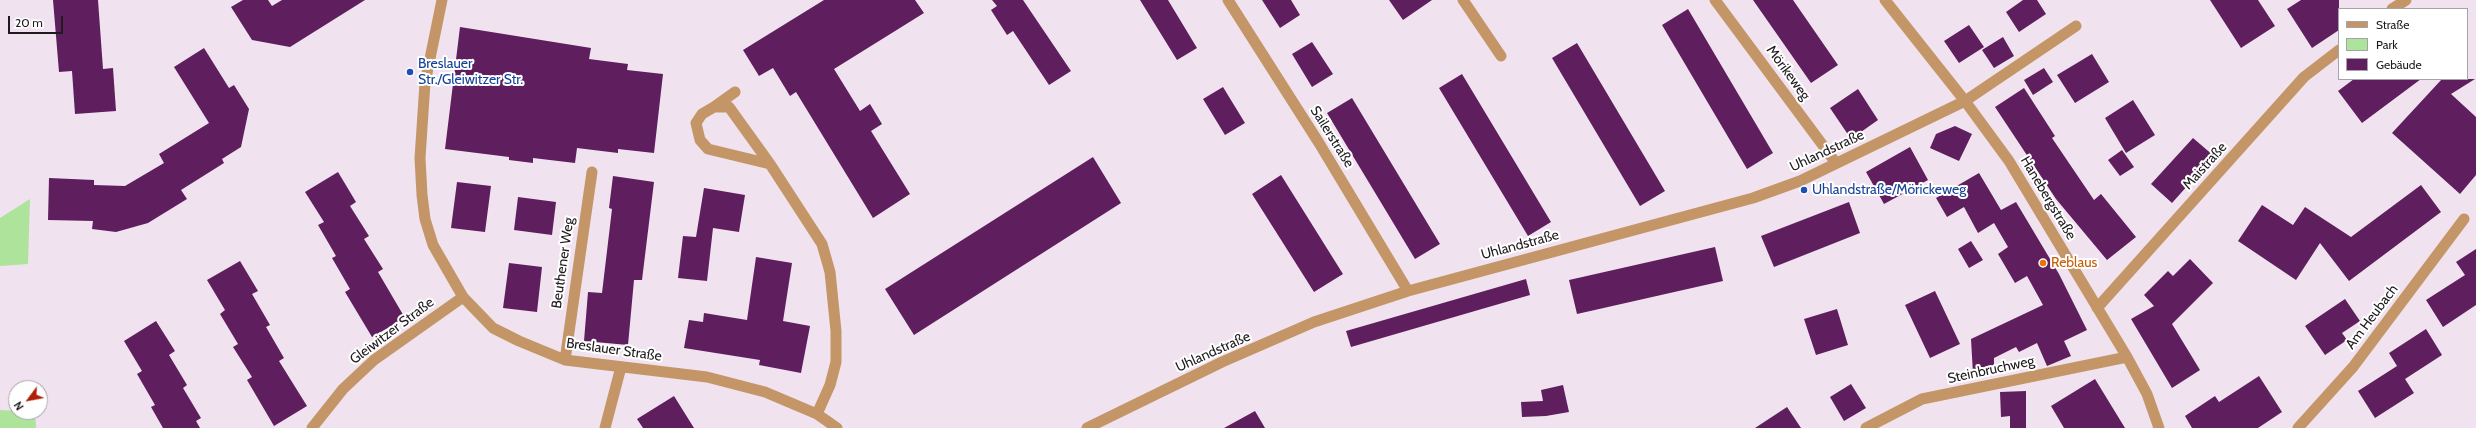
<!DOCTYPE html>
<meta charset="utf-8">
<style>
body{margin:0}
#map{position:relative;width:2476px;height:428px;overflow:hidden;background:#f0e3ef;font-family:Cabin,sans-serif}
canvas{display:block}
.legend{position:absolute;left:2338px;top:8px;width:130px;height:72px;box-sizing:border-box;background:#fff;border:1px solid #a5a3a5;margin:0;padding:5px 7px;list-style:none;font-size:12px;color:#1e1a1e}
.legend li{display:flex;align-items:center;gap:8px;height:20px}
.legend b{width:20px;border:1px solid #a5a3a5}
.north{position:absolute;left:8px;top:380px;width:40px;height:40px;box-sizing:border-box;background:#fff;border:1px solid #a5a3a5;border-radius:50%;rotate:238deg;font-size:11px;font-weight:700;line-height:16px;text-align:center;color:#1e1a1e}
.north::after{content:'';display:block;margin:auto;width:14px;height:18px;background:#ae2007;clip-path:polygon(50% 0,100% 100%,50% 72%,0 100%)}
.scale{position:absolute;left:8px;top:16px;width:55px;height:18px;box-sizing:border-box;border:2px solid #1e1a1e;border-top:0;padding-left:5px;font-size:12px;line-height:14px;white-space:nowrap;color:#1e1a1e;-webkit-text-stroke:3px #fff;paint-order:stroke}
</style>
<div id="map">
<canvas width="2476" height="428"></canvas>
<ul class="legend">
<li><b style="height:5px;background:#c49667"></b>Straße</li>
<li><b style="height:11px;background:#ade39b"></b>Park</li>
<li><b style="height:11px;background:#5f1e5e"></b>Gebäude</li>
</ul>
<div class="north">N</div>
<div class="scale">20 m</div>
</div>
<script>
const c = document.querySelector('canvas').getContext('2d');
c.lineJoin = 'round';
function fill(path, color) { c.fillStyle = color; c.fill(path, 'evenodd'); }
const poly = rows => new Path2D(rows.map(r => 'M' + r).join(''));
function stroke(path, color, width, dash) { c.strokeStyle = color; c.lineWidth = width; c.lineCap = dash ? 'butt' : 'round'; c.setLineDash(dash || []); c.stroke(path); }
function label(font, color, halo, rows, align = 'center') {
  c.font = font + ' Cabin,sans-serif'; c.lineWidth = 4; c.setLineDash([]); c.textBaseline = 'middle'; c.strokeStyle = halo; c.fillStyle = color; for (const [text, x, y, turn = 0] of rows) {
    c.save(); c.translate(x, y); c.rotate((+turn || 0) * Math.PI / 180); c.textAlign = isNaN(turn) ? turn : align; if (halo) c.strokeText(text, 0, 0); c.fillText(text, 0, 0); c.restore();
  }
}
fill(poly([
 [30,199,28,264,0,266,0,218],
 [0,410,35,412,36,428,0,428]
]), '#ade39b');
fill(poly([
 [53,0,98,0,103,69,113,68,116,111,75,114,72,71,59,72],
 [243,0,268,0,272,6,282,0,365,0,290,47,252,40,231,7],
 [824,0,915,0,924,13,834,69,860,111,870,104,882,124,871,131,910,194,873,218,796,92,790,96,773,68,759,76,743,50],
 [992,0,1023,0,1071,71,1049,85,1013,31,1007,35,991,10,997,6],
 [1140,0,1168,0,1197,48,1177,60],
 [1262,0,1291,0,1300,15,1280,28],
 [1389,0,1432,0,1403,20],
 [1753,0,1793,0,1838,65,1811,83],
 [2023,0,2037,0,2046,14,2019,32,2006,12],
 [2210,0,2258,0,2275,26,2241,48],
 [2301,0,2339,0,2339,30,2312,48,2287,9],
 [1688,9,1773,153,1747,169,1662,25],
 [1969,25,1984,47,1959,63,1944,41],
 [460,27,591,48,589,59,628,64,627,70,663,74,654,153,618,149,618,153,577,148,575,163,533,158,533,163,509,160,509,157,445,149],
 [2003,37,2014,56,1994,68,1982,50],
 [1312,42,1333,74,1312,87,1292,54],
 [1577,43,1665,191,1640,206,1552,58],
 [204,48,229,88,234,85,249,109,241,147,222,159,224,163,181,190,187,199,148,223,116,232,92,229,93,221,48,220,49,178,94,180,94,185,125,186,164,163,159,154,209,123,174,67],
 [2092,54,2109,82,2075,103,2057,75],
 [2044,68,2053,82,2033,95,2024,80],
 [1462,74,1551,222,1528,236,1439,88],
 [2354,79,2421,79,2362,123,2338,91],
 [2442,79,2475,79,2451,94,2476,117,2476,175,2460,194,2392,133],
 [1223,87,1245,123,1225,135,1203,99],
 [2024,88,2055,136,2052,138,2094,200,2101,194,2136,237,2107,260,2056,199,1995,107],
 [1858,89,1878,120,1851,139,1830,108],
 [1352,98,1440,244,1415,259,1327,113],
 [2133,100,2155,135,2126,153,2105,118],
 [1955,126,1972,134,1959,161,1930,148,1936,134],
 [2193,138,2214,156,2172,203,2151,184],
 [1910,147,1928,180,1884,204,1866,172],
 [2122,150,2134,167,2120,176,2108,160],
 [1093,157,1121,203,914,335,885,289],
 [338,172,356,202,350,206,369,236,364,239,383,269,378,272,405,318,372,337,345,292,350,289,332,258,336,256,318,225,324,222,305,192],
 [1979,173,2001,210,2016,202,2059,274,2087,330,2064,341,2071,356,2047,366,2037,343,2019,352,2016,347,1994,358,1994,373,1973,374,1971,339,2043,305,2027,276,2015,283,1998,254,2008,247,1994,223,1978,233,1964,207,1947,217,1936,198],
 [1281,175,1343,274,1314,292,1252,194],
 [613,176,654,182,642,280,634,280,628,345,584,341,588,292,602,293,612,209,609,208],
 [457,182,491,186,485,232,451,228],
 [2421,185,2441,212,2349,281,2320,243,2296,280,2238,241,2262,205,2293,225,2305,207,2351,237],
 [704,188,745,195,739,232,713,228,707,281,678,278,683,236,696,237],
 [518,197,556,202,552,235,514,230],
 [1849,202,1860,233,1774,267,1761,236],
 [1971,241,1983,260,1969,268,1958,249],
 [1715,247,1723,281,1577,314,1569,280],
 [2476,249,2476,305,2443,327,2426,300,2465,275,2456,262],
 [756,257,792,263,783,321,810,326,801,373,759,365,760,360,684,348,689,320,703,322,704,313,747,320],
 [2190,259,2213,283,2172,324,2200,370,2172,388,2131,319,2154,306,2144,295,2168,271,2173,276],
 [240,261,258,291,252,294,270,325,266,327,284,358,279,361,307,406,274,426,247,380,252,377,233,347,238,344,220,314,225,310,207,280],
 [509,263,542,267,537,312,503,308],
 [1526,279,1530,295,1351,347,1346,331],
 [1935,291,1960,344,1930,358,1905,305],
 [2345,299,2360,321,2342,333,2347,340,2325,355,2305,326],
 [1837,309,1848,345,1816,355,1804,319],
 [156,321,175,351,169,355,187,385,183,388,201,418,196,421,200,428,163,428,151,407,155,405,137,374,142,371,124,341],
 [2426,329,2442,355,2405,379,2414,393,2375,418,2358,391,2397,366,2389,353],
 [2259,376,2282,412,2258,428,2192,428,2185,416,2215,396,2219,402],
 [2095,379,2125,428,2064,428,2051,406],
 [1851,384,1866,408,1844,421,1830,397],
 [1563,385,1569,412,1546,416,1522,417,1521,402,1543,401,1541,390],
 [2026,391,2026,428,2010,428,2010,416,2001,417,2000,392],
 [674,396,694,428,643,428,637,419],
 [1787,407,1801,428,1755,428],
 [1255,411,1265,428,1224,428]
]), '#5f1e5e');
stroke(poly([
 [442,0,425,83,420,158,422,195,425,219,433,245,463,297,493,328,519,341,565,360,707,377,765,392,817,414,837,428],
 [1228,0,1319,143,1408,291],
 [1463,0,1501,56],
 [1715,0,1836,163],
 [1885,0,1965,101,2009,161,2127,357,2147,394,2159,428],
 [2392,9,2406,0],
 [714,107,735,92],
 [770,164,708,149,700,140,696,123,702,114,714,107,729,107,770,164,822,244,830,272,836,331,836,362,830,385,817,414],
 [2097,308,2304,77,2339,50],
 [565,360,592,172],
 [312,428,343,389,374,360,463,297],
 [605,428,621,367],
 [1087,428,1222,362,1314,322,1408,291,1753,198,1800,181,1965,101,2076,26],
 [1866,428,1922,399,2127,357],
 [2298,428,2353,367,2464,219]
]), '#c49667', 11);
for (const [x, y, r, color] of [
 [410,72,4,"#1a4fb4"],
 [1804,190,4,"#1a4fb4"],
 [2043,263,4,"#e8710a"]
]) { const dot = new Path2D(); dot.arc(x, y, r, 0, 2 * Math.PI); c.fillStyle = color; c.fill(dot); stroke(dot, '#fff', 1.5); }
label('14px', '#164399', '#fff', [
 ["Breslauer",418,64],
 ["Str./Gleiwitzer Str.",418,80],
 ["Uhlandstraße/Mörickeweg",1812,190]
], 'left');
label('14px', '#1e1a1e', '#fff', [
 ["Mörikeweg",1788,73,54],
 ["Sailerstraße",1332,137,58],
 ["Uhlandstraße",1827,151,-25],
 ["Maistraße",2205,166,-48],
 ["Hanebergstraße",2048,198,59],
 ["Uhlandstraße",1520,245,-15],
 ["Beuthener Weg",563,263,-82],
 ["Am Heubach",2372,317,-53],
 ["Gleiwitzer Straße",392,331,-37],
 ["Breslauer Straße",614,350,8],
 ["Uhlandstraße",1213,352,-24],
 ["Steinbruchweg",1991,370,-12]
]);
label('14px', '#c56008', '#fff', [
 ["Reblaus",2051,263]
], 'left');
</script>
